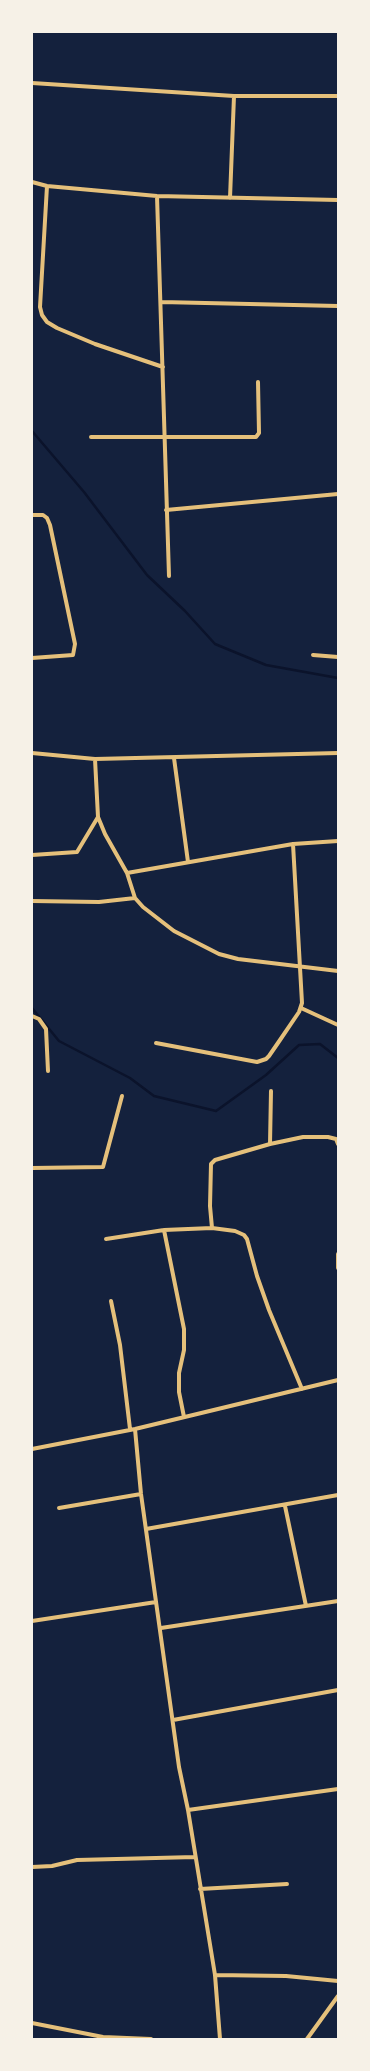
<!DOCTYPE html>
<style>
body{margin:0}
#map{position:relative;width:370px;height:2071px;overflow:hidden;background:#14213d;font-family:Arial,sans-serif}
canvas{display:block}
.frame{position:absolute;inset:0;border:33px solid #f6f1e7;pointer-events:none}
</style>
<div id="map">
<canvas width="370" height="2071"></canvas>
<div class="frame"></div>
</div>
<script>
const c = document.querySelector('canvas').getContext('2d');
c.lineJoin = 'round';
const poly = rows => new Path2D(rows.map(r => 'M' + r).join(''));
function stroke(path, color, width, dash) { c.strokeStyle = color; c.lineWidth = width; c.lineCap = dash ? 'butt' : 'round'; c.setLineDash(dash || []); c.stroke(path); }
stroke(poly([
 [32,431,84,492,147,575,185,611,215,644,266,665,338,678],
 [32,1008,59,1041,130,1078,154,1096,216,1111,266,1075,299,1045,320,1044,338,1058]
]), '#0b132b', 2.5);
stroke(poly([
 [32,83,234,96,338,96],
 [32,182,47,186,157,196,338,200],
 [47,186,40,307,42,315,47,322,57,328,95,344,163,367],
 [157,196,169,576],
 [230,198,234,96],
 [161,302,338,306],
 [91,437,256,437,259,433,258,382],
 [166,510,338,494],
 [32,515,43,515,47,518,50,525,75,644,73,655,32,658],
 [313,655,338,657],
 [32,753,95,759,338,753],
 [174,758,188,862],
 [95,759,98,817,105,834,127,873,135,898,143,907,174,931,219,954,238,959,338,971],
 [32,855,77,852,98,817],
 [127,873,293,844,338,841],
 [32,901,99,902,135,898],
 [301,1008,338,1025],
 [32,1016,39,1019,46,1029,48,1071],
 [156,1043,257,1062,266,1059,269,1056,280,1040,299,1012,302,1003,293,844],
 [270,1144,271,1091],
 [32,1168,103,1167,122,1096],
 [212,1228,210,1206,211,1164,215,1160,270,1144,303,1137,328,1137,336,1139,338,1144],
 [164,1230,184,1329,184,1350,179,1373,179,1392,184,1417],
 [106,1239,164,1230,212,1228,235,1231,244,1235,247,1239,257,1276,269,1310,302,1389],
 [338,1254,338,1268],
 [111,1301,120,1345,130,1429],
 [135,1429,141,1494,179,1767,188,1810,215,1975,220,2039],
 [32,1449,135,1429,338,1380],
 [285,1506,306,1606],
 [59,1508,141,1494],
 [146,1529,338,1495],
 [32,1621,156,1602],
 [161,1628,338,1601],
 [173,1720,338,1690],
 [188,1810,338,1789],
 [32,1867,52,1866,77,1860,195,1857],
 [200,1889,287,1884],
 [215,1975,286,1976,338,1981],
 [32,2023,103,2037,151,2039],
 [307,2039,338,1996]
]), '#e5c07b', 4);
</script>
